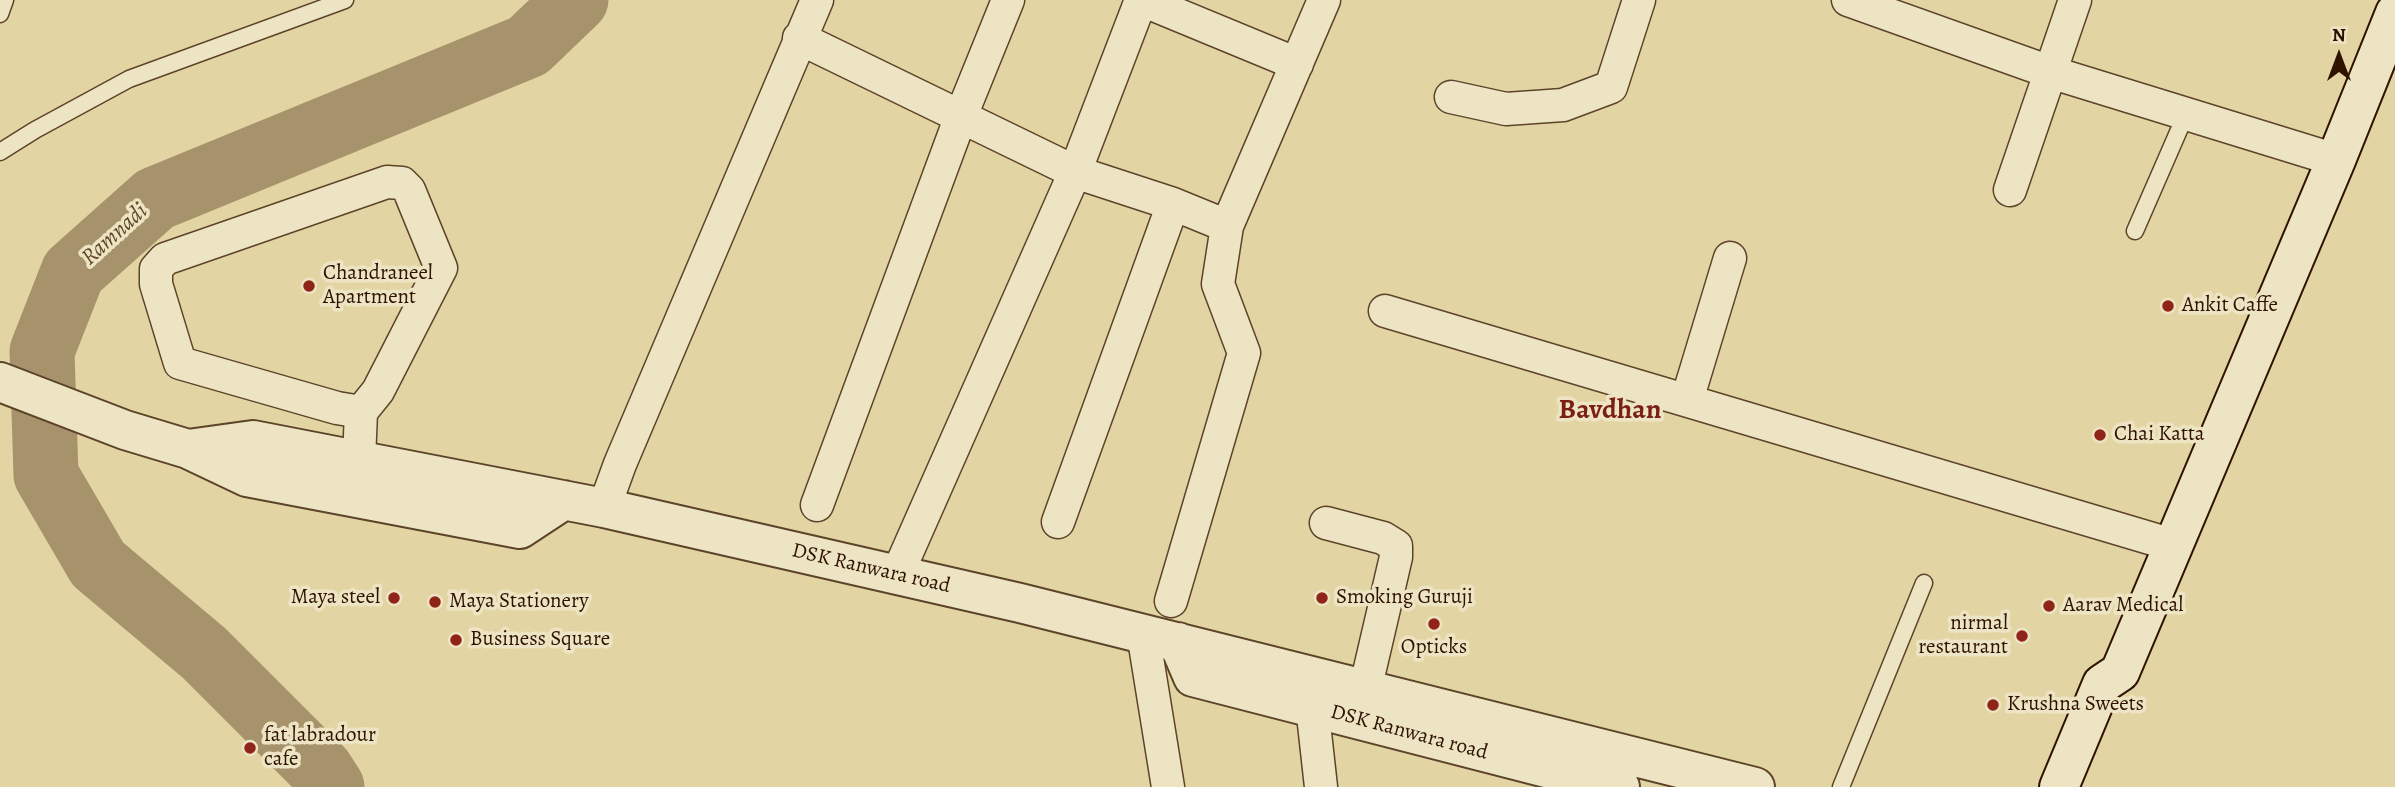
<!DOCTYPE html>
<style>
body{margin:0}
#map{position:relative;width:2395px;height:787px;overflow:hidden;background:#e3d5a3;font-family:Alegreya,serif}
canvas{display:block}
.north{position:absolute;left:2304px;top:21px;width:70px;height:70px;-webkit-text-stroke:5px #ede4c3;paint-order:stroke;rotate:0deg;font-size:19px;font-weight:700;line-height:28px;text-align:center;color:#2f1200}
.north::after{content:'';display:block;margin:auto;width:24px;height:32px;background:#2f1200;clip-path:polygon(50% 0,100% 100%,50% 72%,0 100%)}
</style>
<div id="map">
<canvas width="2395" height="787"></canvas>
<div class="north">N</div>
</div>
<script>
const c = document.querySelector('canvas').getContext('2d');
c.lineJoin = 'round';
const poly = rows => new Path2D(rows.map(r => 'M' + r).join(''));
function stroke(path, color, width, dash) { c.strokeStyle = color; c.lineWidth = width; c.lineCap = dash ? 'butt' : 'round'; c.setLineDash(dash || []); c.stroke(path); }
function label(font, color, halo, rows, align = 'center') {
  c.font = font + ' Alegreya,serif'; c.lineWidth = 7; c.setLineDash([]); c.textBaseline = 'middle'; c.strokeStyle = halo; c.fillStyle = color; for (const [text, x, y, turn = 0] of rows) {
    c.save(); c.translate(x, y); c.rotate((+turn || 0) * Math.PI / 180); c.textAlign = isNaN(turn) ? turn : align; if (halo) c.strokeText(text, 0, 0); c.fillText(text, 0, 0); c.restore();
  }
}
stroke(poly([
 [332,787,321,770,204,653,98,564,46,475,42,351,73,272,155,199,528,46,576,0]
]), '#a6936c', 65);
const service = poly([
 [0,14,5,0],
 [0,152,35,130,129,79,345,0],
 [2135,231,2186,114],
 [1841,787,1924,583]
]);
const minor = poly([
 [1142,0,1297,64],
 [1848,0,2050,72,2336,160],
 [799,38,1075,172,1173,204,1227,226,1324,0],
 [1451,97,1506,109,1563,105,1611,87,1639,0],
 [2010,190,2075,0],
 [1385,311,2173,545],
 [1687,400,1730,258],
 [359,460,361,412,337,408,180,363,156,284,156,269,165,259,387,182,402,183,409,190,441,268,378,391,361,412],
 [817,505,961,116,1008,0],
 [604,508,620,464,817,0],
 [1058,522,1173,204],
 [1326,523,1383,538,1396,546,1396,557,1365,690],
 [897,575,1075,172,1141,0],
 [1171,601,1244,353,1218,284,1227,226],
 [1143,633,1168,787],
 [1310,688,1321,787]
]);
const tertiary = poly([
 [0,382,125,430,188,449,247,477,520,529,564,500],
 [188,449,253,440,604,508,1020,603,1755,787],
 [1178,642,1193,677,1620,787]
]);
const secondary = poly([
 [2059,787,2102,684,2120,672,2336,160,2395,13]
]);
stroke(service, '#5c4329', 19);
stroke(minor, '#5c4329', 35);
stroke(tertiary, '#5c4329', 42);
stroke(secondary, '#2f1200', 42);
stroke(service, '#ede4c3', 16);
stroke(minor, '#ede4c3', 32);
stroke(tertiary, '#ede4c3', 38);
stroke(secondary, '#ede4c3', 38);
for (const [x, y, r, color] of [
 [309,286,7,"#8f2418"],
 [2168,306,7,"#8f2418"],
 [2100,435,7,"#8f2418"],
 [394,598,7,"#8f2418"],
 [1322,598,7,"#8f2418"],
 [435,602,7,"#8f2418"],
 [2049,606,7,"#8f2418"],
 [1434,624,7,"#8f2418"],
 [2022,636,7,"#8f2418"],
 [456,640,7,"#8f2418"],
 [1993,705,7,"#8f2418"],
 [250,748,7,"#8f2418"]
]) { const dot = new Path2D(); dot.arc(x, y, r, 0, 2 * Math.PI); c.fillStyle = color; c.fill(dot); stroke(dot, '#ede4c3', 2.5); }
label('21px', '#2f1200', '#ede4c3', [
 ["Chandraneel",323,274],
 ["Apartment",323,298],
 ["Ankit Caffe",2182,306],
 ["Chai Katta",2114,435],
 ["Maya steel",380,598,"right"],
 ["Smoking Guruji",1336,598],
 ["Maya Stationery",449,602],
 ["Aarav Medical",2063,606],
 ["nirmal",2008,624,"right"],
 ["restaurant",2008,648,"right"],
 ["Business Square",470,640],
 ["Opticks",1434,648,"center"],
 ["Krushna Sweets",2007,705],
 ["fat labradour",264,736],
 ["cafe",264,760]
], 'left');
label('21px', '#2f1200', '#ede4c3', [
 ["DSK Ranwara road",871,569,13],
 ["DSK Ranwara road",1409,733,15]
]);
label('italic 23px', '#5f462b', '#ede4c3', [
 ["Ramnadi",115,235,-42]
]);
label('bold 28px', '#7a1f14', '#ede4c3', [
 ["Bavdhan",1610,411]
]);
</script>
